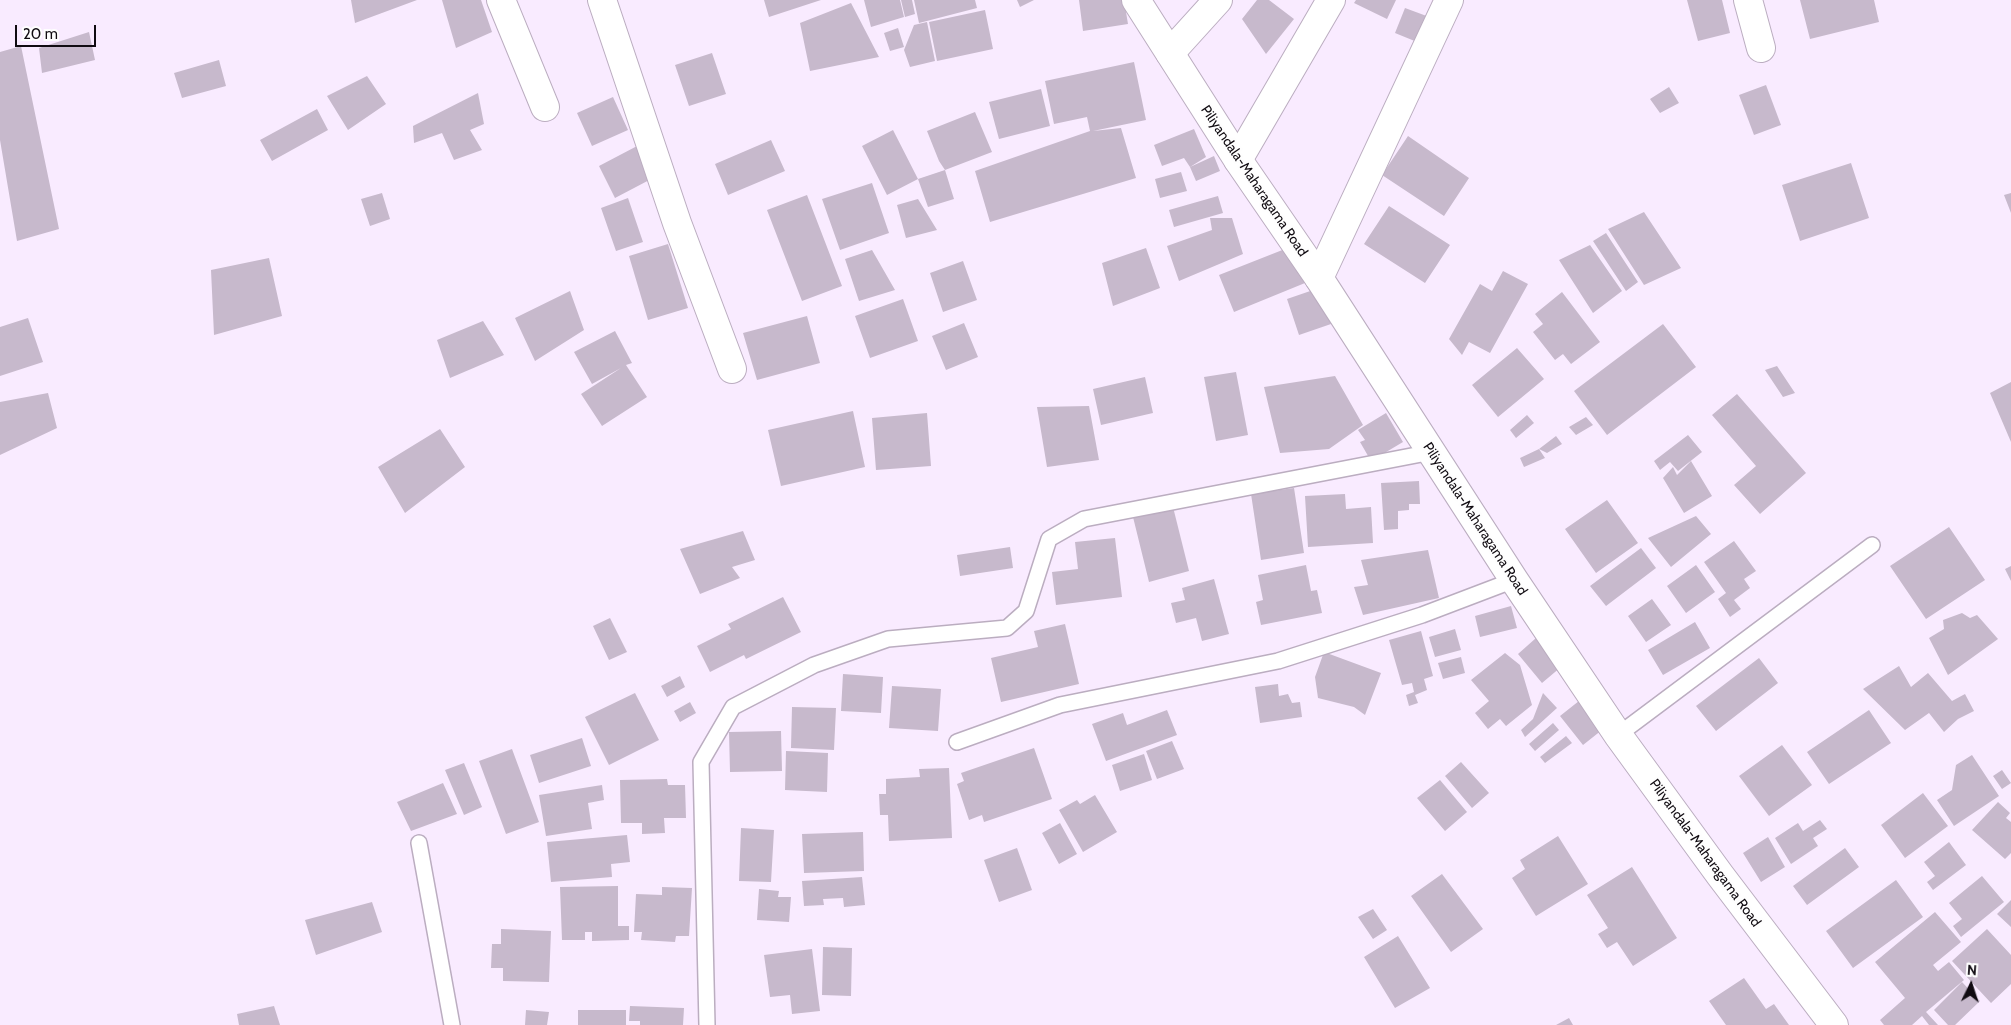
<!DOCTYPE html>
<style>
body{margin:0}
#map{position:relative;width:2011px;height:1025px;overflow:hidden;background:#f9ebff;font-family:Cabin,sans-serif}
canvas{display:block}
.north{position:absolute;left:1946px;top:960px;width:50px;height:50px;-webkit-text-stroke:4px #fefefe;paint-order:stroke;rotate:4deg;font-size:14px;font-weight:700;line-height:20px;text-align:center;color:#100b11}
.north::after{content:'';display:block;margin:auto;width:18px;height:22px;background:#100b11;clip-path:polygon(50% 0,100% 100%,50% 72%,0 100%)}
.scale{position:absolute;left:15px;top:25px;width:81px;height:22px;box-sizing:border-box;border:2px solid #100b11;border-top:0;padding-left:6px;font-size:15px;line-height:18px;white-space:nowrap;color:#100b11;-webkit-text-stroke:4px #fefefe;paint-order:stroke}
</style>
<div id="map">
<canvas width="2011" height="1025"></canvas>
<div class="north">N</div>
<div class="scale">20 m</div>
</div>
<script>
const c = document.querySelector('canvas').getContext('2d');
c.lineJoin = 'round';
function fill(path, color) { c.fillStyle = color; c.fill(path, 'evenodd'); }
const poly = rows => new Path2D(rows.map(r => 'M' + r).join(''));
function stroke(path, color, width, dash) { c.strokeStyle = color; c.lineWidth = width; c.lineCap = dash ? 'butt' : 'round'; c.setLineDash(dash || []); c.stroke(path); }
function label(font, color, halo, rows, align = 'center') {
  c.font = font + ' Cabin,sans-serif'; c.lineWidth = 5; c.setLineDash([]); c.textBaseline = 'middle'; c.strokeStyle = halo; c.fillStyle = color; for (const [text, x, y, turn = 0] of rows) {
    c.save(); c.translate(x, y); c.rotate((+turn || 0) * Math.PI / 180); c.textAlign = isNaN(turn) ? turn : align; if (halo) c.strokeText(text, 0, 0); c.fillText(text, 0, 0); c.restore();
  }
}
fill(poly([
 [351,0,417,0,355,23],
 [442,0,481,0,492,32,456,48],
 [764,0,821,0,769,17],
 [864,0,900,0,904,17,871,27],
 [901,0,912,0,915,14,905,17],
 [914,0,975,0,977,8,919,23],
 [1017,0,1034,0,1020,7],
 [1079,0,1124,0,1128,24,1083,31],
 [1257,0,1269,0,1294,19,1266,54,1242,19],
 [1356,0,1396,0,1387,19,1354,3],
 [1687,0,1722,0,1730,33,1698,41],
 [1800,0,1874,0,1879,22,1810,39],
 [851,3,879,57,810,71,800,23],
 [1405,8,1432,18,1422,44,1395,33],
 [985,10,993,49,937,61,929,22],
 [927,22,935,61,910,67,904,50,914,25],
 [898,28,904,47,890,51,884,33],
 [89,32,95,60,42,73,39,48],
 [21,46,59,229,17,241,0,140,0,52],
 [712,53,726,94,689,106,675,65],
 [219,60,226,86,182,98,174,73],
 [1134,62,1146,120,1093,131,1121,128,1136,178,990,222,975,171,1090,131,1087,117,1054,124,1045,81],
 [367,76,386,104,348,130,327,96],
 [1766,85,1781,125,1754,135,1739,95],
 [1669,87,1679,103,1660,113,1650,99],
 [1041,89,1050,126,999,139,989,102],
 [478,93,484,124,470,130,482,150,454,160,442,133,414,143,413,126],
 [613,97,628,130,592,146,577,113],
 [317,109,328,130,272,161,260,140],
 [975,112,992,152,945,170,939,161,927,131],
 [1194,129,1206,157,1190,167,1214,156,1220,171,1196,181,1190,167,1184,158,1162,166,1154,145],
 [893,130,918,179,887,195,862,146],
 [1408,136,1469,178,1444,216,1382,175],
 [771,140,785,171,728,195,715,164],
 [639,145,655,177,615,198,599,166],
 [1851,163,1869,218,1800,241,1782,185],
 [945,170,954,199,928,207,918,179],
 [1181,172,1187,191,1160,198,1155,179],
 [872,183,889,233,840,250,822,199],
 [382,193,390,219,370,226,361,199],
 [2011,193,2011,213,2004,195],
 [807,195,842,286,802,301,767,210],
 [1218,196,1223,213,1174,227,1169,210],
 [628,198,643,242,616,251,601,208],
 [918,199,937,230,906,238,897,205],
 [1389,206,1450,245,1425,283,1364,244],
 [1644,212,1681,268,1644,285,1608,229],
 [1210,218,1232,218,1243,254,1179,281,1167,246,1212,230],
 [1606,233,1638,282,1626,291,1593,241],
 [668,244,688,308,648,320,629,256],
 [1590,245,1622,291,1593,313,1559,260],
 [1290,247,1305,283,1234,312,1219,275],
 [1146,248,1160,288,1113,306,1102,263],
 [872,250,895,290,859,301,845,259],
 [269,258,282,316,214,335,211,270],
 [963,261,977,300,943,312,930,273],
 [1503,271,1528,284,1490,353,1469,342,1462,355,1449,339,1480,284,1492,291],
 [1319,288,1331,324,1299,335,1287,299],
 [570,291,584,330,535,361,515,318],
 [1562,292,1600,342,1571,364,1563,354,1555,360,1533,332,1543,324,1535,314],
 [903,299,918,341,870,358,855,316],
 [807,316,820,363,757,380,743,333],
 [28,318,43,362,0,376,0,327],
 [483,321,504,355,450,378,437,340],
 [964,323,978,357,946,370,932,336],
 [1663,324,1696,367,1607,435,1574,391],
 [615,331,632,363,626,365,647,397,602,426,581,394,621,368,592,384,574,352],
 [1517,348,1544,379,1498,417,1472,385],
 [1777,366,1795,393,1783,397,1765,370],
 [1236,372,1248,435,1216,441,1204,377],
 [1335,376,1363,425,1329,449,1280,453,1264,387],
 [1145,377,1153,413,1101,425,1093,389],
 [2011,382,2011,442,1990,393],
 [48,393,57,428,0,455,0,402],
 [1737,394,1806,473,1760,514,1734,485,1756,466,1712,415],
 [1089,406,1099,460,1047,467,1037,407],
 [853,411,865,467,781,486,768,430],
 [927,413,931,466,876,470,872,418],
 [1386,413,1403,442,1371,461,1360,442,1365,440,1358,430],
 [1527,415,1534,423,1516,438,1510,430],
 [1586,417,1593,425,1576,435,1569,427],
 [440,429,465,467,405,513,378,467],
 [1688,435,1702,452,1678,471,1670,462,1660,470,1654,461],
 [1556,436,1562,444,1547,453,1539,449],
 [1539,449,1545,458,1524,467,1520,458],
 [1691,461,1712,496,1684,513,1663,478,1673,467,1677,475],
 [1419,481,1420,504,1409,504,1409,510,1398,511,1398,529,1384,530,1381,483],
 [1294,488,1304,553,1261,560,1251,494],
 [1345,494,1346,509,1371,507,1373,543,1308,547,1305,496],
 [1607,500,1638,543,1596,573,1565,529],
 [1173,507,1189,571,1149,582,1133,517],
 [1696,516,1711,534,1671,567,1648,538],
 [1949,527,1985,580,1926,619,1890,566],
 [743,531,755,560,732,567,740,578,700,594,680,549],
 [1115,538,1122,597,1056,605,1052,572,1078,569,1075,542],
 [1734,541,1756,571,1744,579,1750,588,1734,600,1741,609,1730,617,1718,599,1726,593,1704,562],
 [1010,547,1013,568,960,576,957,555],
 [1641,548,1656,568,1606,606,1590,586],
 [1428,550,1439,598,1363,615,1354,587,1368,585,1361,560],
 [1306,565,1311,591,1317,590,1322,613,1261,625,1256,602,1263,600,1258,575],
 [1696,565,1715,592,1686,613,1667,586],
 [2011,566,2011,581,2005,569],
 [1214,579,1229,634,1202,641,1196,618,1176,623,1171,603,1185,600,1182,588],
 [783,597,801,632,746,659,744,655,710,672,697,646,731,629,728,624],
 [1652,599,1671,625,1646,642,1628,616],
 [1511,606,1517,628,1480,637,1475,616],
 [1962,613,1970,618,1977,615,1998,639,1948,675,1929,638,1944,629,1943,620],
 [610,618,627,652,609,660,593,626],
 [1695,622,1710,648,1663,675,1648,650],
 [1065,624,1079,684,1001,702,991,658,1038,647,1034,631],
 [1455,629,1461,650,1435,657,1429,637],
 [1421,631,1433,676,1424,679,1427,690,1415,695,1418,703,1409,706,1406,695,1414,692,1412,683,1402,685,1389,640],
 [1536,638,1561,667,1542,683,1518,654],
 [1324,652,1381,673,1365,715,1354,707,1318,698,1315,677],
 [1505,653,1520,665,1532,705,1506,726,1500,719,1488,729,1475,713,1489,701,1471,680],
 [1461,657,1465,673,1443,679,1438,663],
 [1759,658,1778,683,1716,731,1696,706],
 [1899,666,1911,687,1928,673,1952,701,1965,694,1974,711,1958,719,1944,732,1929,713,1905,730,1863,689],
 [843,674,883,677,881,713,841,711],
 [680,676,685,687,667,697,661,686],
 [1278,684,1279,696,1288,694,1292,703,1300,702,1302,717,1260,723,1255,687],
 [892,686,941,689,938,731,889,728],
 [635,693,659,740,609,765,585,717],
 [1543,693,1557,708,1525,737,1521,730,1533,719],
 [1584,697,1607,726,1583,745,1560,716],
 [690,702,696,713,680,722,674,711],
 [792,707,836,708,834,750,791,748],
 [1167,710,1177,735,1106,761,1092,724,1123,713,1127,725],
 [1869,710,1891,743,1829,784,1807,752],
 [1553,723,1559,730,1535,751,1529,744],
 [781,731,782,771,730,772,729,732],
 [1566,736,1572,743,1545,763,1540,757],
 [582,738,591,766,539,783,530,755],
 [1172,741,1184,769,1157,779,1146,751],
 [1782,745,1812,785,1769,816,1739,776],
 [1034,748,1052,799,984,822,982,815,969,820,957,784,964,781,961,773],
 [512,749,539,822,506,834,479,761],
 [786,751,828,753,827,792,785,790],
 [1144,754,1152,780,1120,791,1112,765],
 [1972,755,1999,796,1954,826,1937,800,1952,790,1956,765],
 [1461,762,1489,793,1472,808,1445,776],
 [464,763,482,807,464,815,445,770],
 [949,768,952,838,889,841,888,815,880,815,879,794,886,794,886,779,920,777,919,769],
 [2002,770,2011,783,2002,789,1993,776],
 [667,779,668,785,685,785,686,818,664,818,665,833,642,834,642,823,621,823,620,780],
 [1440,780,1467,812,1445,831,1417,798],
 [443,783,457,814,411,831,397,802],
 [602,785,604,800,588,803,592,829,546,836,539,795],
 [1923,793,1948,826,1905,858,1881,825],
 [1095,795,1117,832,1083,852,1059,810,1077,800,1080,804],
 [1998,802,2010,813,2006,818,2011,822,2011,853,2005,859,1972,830],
 [1820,820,1827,829,1813,838,1818,846,1791,864,1775,838,1798,823,1803,831],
 [1060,823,1077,854,1059,864,1042,833],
 [741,828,774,830,771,882,739,881],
 [863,832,864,871,804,873,802,834],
 [627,835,630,862,611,864,612,877,551,882,547,842],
 [1558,836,1588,884,1536,916,1512,878,1525,869,1520,860],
 [1768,837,1785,867,1761,882,1743,853],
 [1949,842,1966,865,1933,890,1927,882,1935,876,1924,862],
 [1017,848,1032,890,999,902,984,860],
 [1845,848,1859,867,1807,905,1793,886],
 [1632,867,1677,938,1633,966,1617,942,1607,948,1598,934,1608,928,1587,895],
 [1442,874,1483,929,1451,952,1411,896],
 [1982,876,2004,902,1961,937,1953,926,1962,919,1949,903],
 [862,877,865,905,844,907,843,898,823,899,824,905,804,906,802,881],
 [1896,880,1923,917,1853,968,1826,931],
 [618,886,618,926,629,926,629,940,592,941,592,932,585,932,585,940,562,940,560,887],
 [662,887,692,888,689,936,676,936,675,942,641,940,642,932,634,932,636,894,662,895],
 [759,889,779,891,778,897,791,897,789,922,757,920],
 [2011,900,2011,927,1997,914],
 [372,902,382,932,316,955,305,920],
 [1373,909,1387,930,1373,939,1358,917],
 [1935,912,1961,942,1933,965,1938,971,1949,962,1964,980,1926,1012,1938,1025,1929,1025,1922,1016,1912,1025,1884,1025,1880,1020,1905,998,1875,962],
 [501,929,551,931,549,982,503,981,503,968,491,968,492,944,501,944],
 [1987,929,2011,955,2011,984,1991,1003,1952,961],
 [1398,936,1430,988,1395,1008,1364,957],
 [823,947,852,948,851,996,822,995],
 [812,949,820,1011,792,1014,790,995,770,997,764,955],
 [1744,978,1766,1009,1774,1004,1789,1025,1726,1025,1709,1001],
 [1962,982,1980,1001,1955,1025,1948,1025,1934,1010],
 [274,1006,280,1025,239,1025,237,1014],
 [630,1006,684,1008,683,1025,640,1025,640,1021,629,1021],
 [526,1010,549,1012,547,1025,525,1025],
 [578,1010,626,1010,626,1025,578,1025],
 [1569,1018,1573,1025,1556,1025]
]), '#c7b9cc');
const lane = poly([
 [1618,735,1872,545],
 [957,742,1060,705,1278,661,1422,615,1514,580],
 [419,843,452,1025],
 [707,1025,701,762,733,707,814,665,888,639,1007,628,1026,611,1049,539,1084,519,1432,452]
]);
const street = poly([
 [501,0,545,107],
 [602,0,677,223,732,369],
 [1748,0,1761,48],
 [1170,53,1218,0],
 [1238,160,1331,0],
 [1319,278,1449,0]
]);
const primary = poly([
 [1136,0,1238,160,1319,278,1514,580,1618,735,1720,875,1834,1025]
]);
stroke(lane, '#bbadc0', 18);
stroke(street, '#bbadc0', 30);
stroke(primary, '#bbadc0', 30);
stroke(lane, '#fff', 15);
stroke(street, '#fff', 28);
stroke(primary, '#fff', 28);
label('14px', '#100b11', '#fefefe', [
 ["Piliyandala-Maharagama Road",1254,181,56],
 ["Piliyandala-Maharagama Road",1475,519,57],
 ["Piliyandala-Maharagama Road",1705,853,54]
]);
</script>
